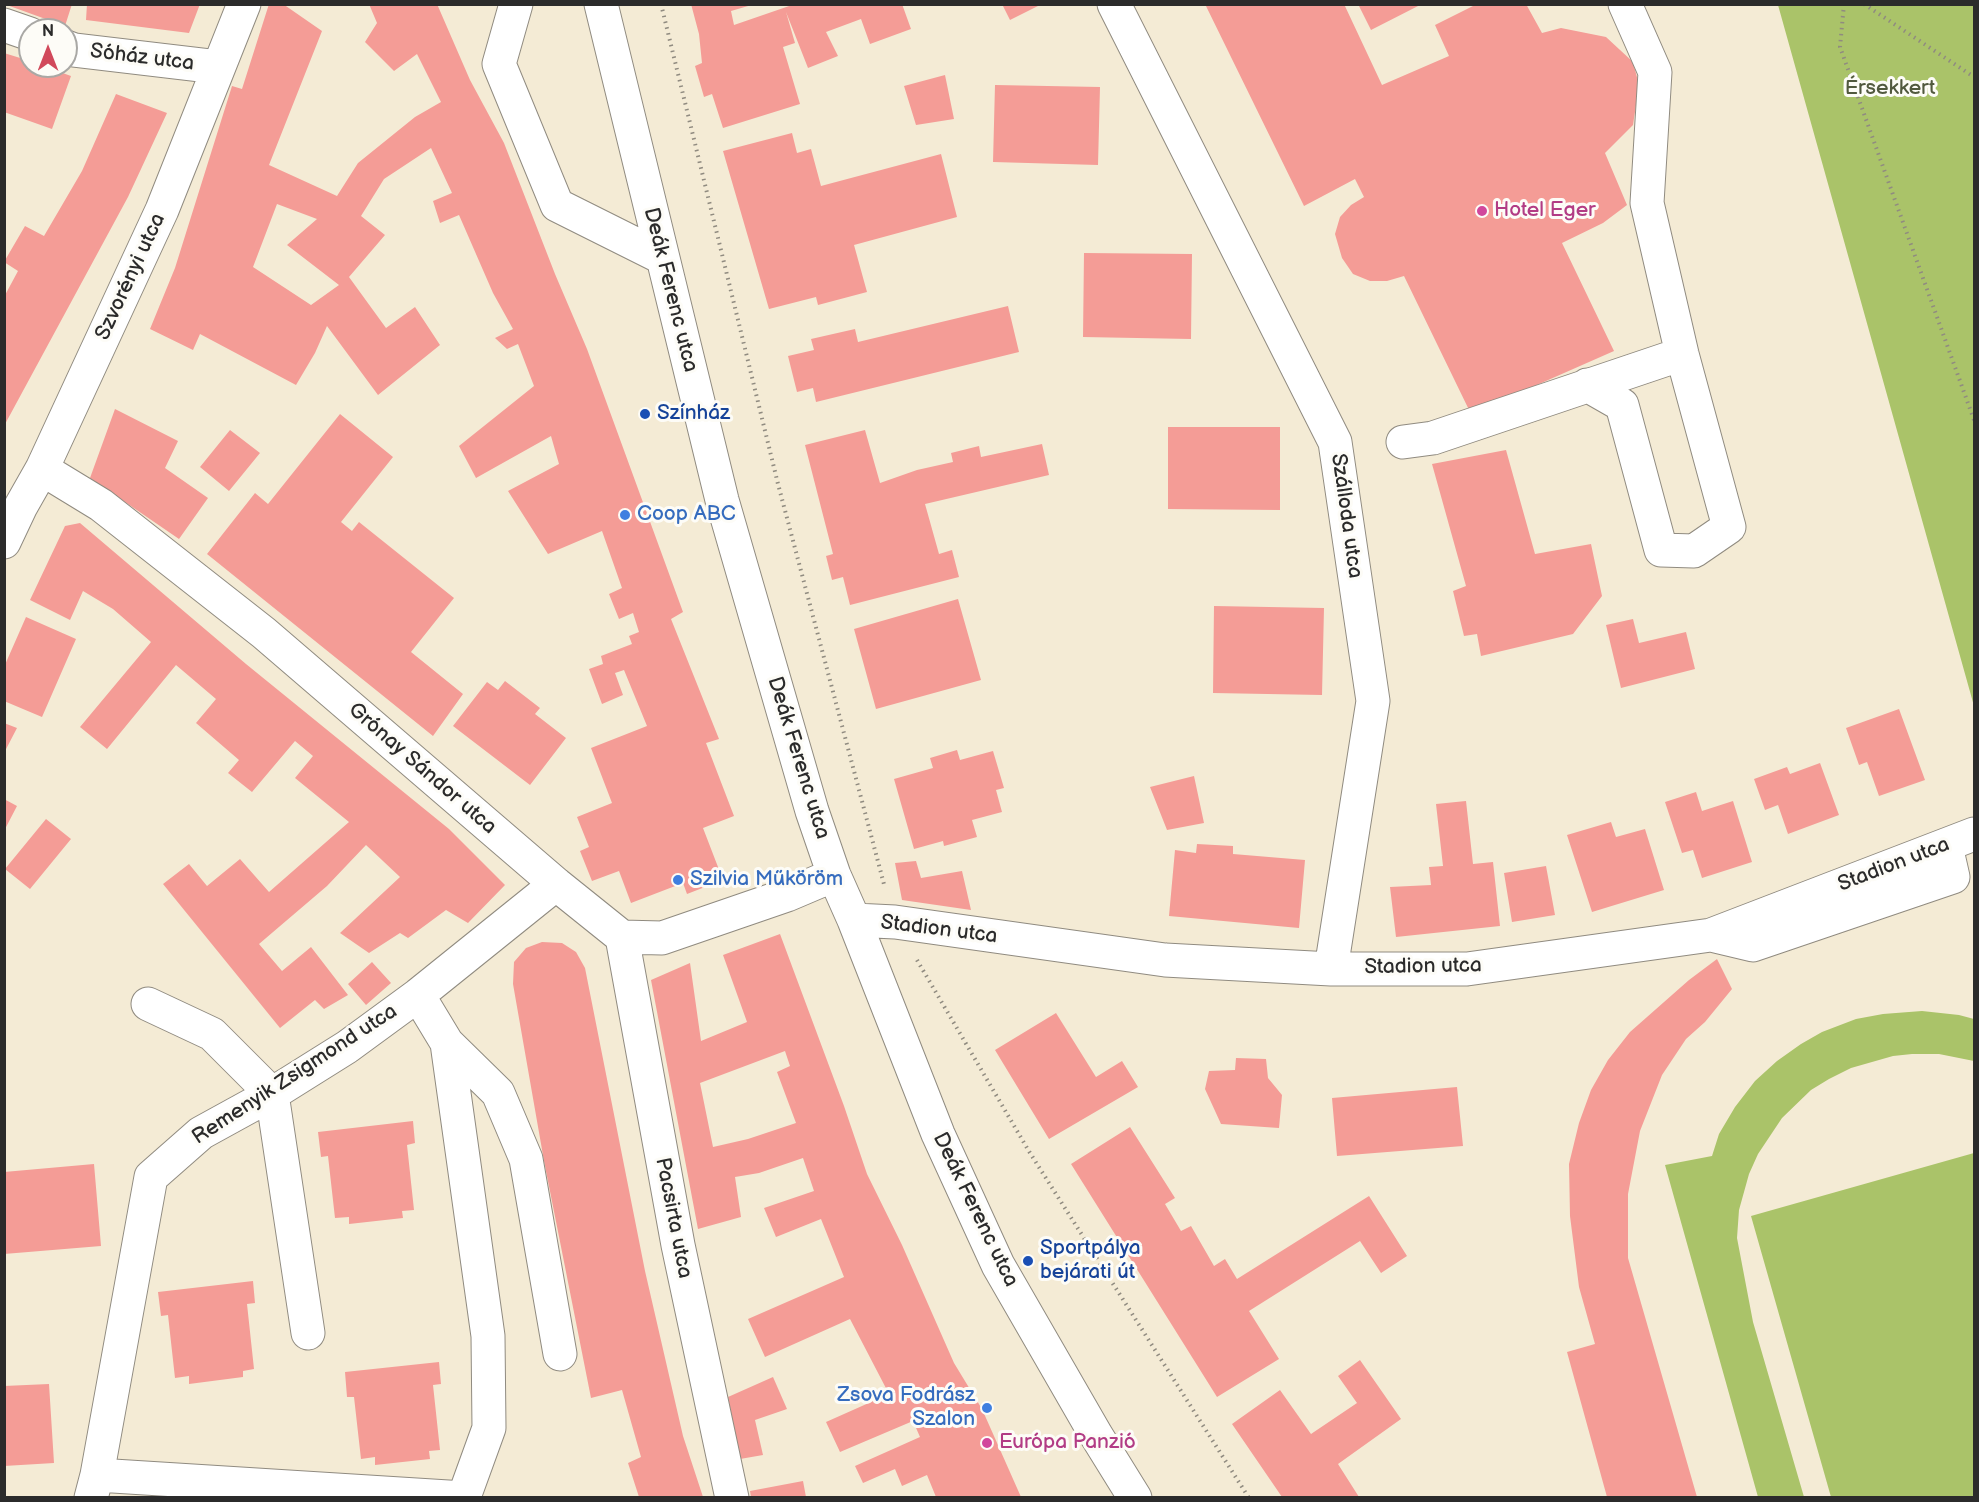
<!DOCTYPE html>
<meta charset="utf-8">
<style>
body{margin:0}
#map{position:relative;width:1979px;height:1502px;overflow:hidden;background:#f4ebd5;font-family:"Balsamiq Sans",sans-serif}
canvas{display:block}
.frame{position:absolute;inset:0;border:6px solid #2b2b2b;pointer-events:none}
.north{position:absolute;left:18px;top:18px;width:60px;height:60px;box-sizing:border-box;background:#fdfcf7;border:2px solid #a9a8a5;border-radius:50%;rotate:0deg;font-size:16px;font-weight:700;line-height:24px;text-align:center;color:#2b2b2b}
.north::after{content:'';display:block;margin:auto;width:21px;height:27px;background:#d1495b;clip-path:polygon(50% 0,100% 100%,50% 72%,0 100%)}
</style>
<div id="map">
<canvas width="1979" height="1502"></canvas>
<div class="frame"></div>
<div class="north">N</div>
</div>
<script>
const c = document.querySelector('canvas').getContext('2d');
c.lineJoin = 'round';
function fill(path, color) { c.fillStyle = color; c.fill(path, 'evenodd'); }
const poly = rows => new Path2D(rows.map(r => 'M' + r).join(''));
function stroke(path, color, width, dash) { c.strokeStyle = color; c.lineWidth = width; c.lineCap = dash ? 'butt' : 'round'; c.setLineDash(dash || []); c.stroke(path); }
function label(font, color, halo, rows, align = 'center') {
  c.font = font + ' "Balsamiq Sans",sans-serif'; c.lineWidth = 6; c.setLineDash([]); c.textBaseline = 'middle'; c.strokeStyle = halo; c.fillStyle = color; for (const [text, x, y, turn = 0] of rows) {
    c.save(); c.translate(x, y); c.rotate((+turn || 0) * Math.PI / 180); c.textAlign = isNaN(turn) ? turn : align; if (halo) c.strokeText(text, 0, 0); c.fillText(text, 0, 0); c.restore();
  }
}
fill(poly([
 [1778,5,1974,5,1974,706],
 [1922,1011,1959,1015,1974,1019,1974,1061,1939,1054,1912,1054,1893,1056,1851,1068,1829,1079,1811,1090,1782,1118,1758,1154,1749,1174,1739,1210,1737,1238,1753,1322,1804,1497,1758,1497,1665,1165,1712,1156,1719,1134,1735,1107,1755,1081,1777,1061,1801,1044,1822,1032,1856,1019,1883,1014],
 [1974,1153,1974,1497,1831,1497,1751,1216]
]), '#aac369');
fill(poly([
 [4,4,72,4,65,26],
 [87,4,200,4,189,33,86,20],
 [269,4,283,4,322,31,269,165,337,196,358,163,415,117,441,102,417,54,394,71,365,42,377,23,369,4,437,4,470,80,504,143,555,274,587,349,683,612,671,619,719,739,706,743,734,816,703,828,723,880,687,894,683,883,631,903,619,871,592,881,580,851,589,847,577,817,612,803,591,748,647,726,624,670,615,673,623,695,602,704,589,669,603,664,601,656,632,644,629,636,639,632,633,613,619,619,609,594,622,588,602,531,548,554,508,491,559,464,551,436,476,478,459,446,534,386,518,344,507,349,495,338,513,329,493,293,459,215,440,223,433,201,452,193,431,148,384,179,361,216,385,235,349,277,386,328,415,307,440,345,378,395,327,326,315,353,296,385,200,334,193,350,150,329,175,268,232,86,242,89],
 [277,204,317,219,287,245,339,285,311,305,253,267],
 [691,4,755,4,731,11,734,25,795,4,902,4,911,29,870,44,861,19,826,32,838,56,808,68,786,12,795,43,783,47,800,104,723,128,712,94,704,97,695,66,702,63,699,34],
 [1002,4,1042,4,1010,20],
 [1205,4,1344,4,1382,85,1449,56,1435,25,1477,4,1526,4,1542,33,1561,28,1606,37,1633,62,1639,85,1633,125,1605,153,1627,205,1603,223,1562,243,1614,351,1471,414,1404,276,1387,281,1370,281,1353,274,1342,258,1335,234,1340,217,1351,205,1364,197,1355,179,1304,206],
 [1358,4,1422,4,1371,30],
 [4,53,30,61,30,66,43,66,71,76,52,129,4,112],
 [945,75,954,119,916,125,904,86],
 [995,85,1100,87,1098,165,993,162],
 [116,94,167,113,128,197,4,426,4,297,18,271,4,262,25,226,44,236,82,171],
 [792,133,797,153,811,149,821,186,941,154,957,217,854,245,867,292,818,305,816,297,769,309,723,151],
 [1084,253,1192,254,1191,339,1083,337],
 [1008,306,1019,352,816,402,813,388,797,392,788,356,814,350,811,339,855,329,858,342],
 [115,409,178,441,165,468,208,498,179,539,90,478],
 [340,414,393,457,341,522,352,531,359,522,454,598,411,652,463,694,433,736,207,554,255,493,268,504],
 [1168,427,1280,427,1280,510,1168,509],
 [230,430,260,453,229,491,200,467],
 [865,430,880,483,917,470,953,462,951,453,979,446,981,457,1042,444,1049,475,925,504,939,554,952,550,959,577,850,605,843,577,832,580,826,556,833,554,805,445],
 [1506,450,1535,554,1591,544,1602,596,1573,634,1481,656,1477,634,1464,636,1453,591,1466,586,1432,464],
 [80,523,246,664,449,829,505,885,468,923,446,910,408,938,400,933,369,953,340,933,400,877,366,845,327,886,259,944,282,971,311,947,348,995,324,1009,315,1000,280,1028,163,884,189,864,207,886,240,859,269,892,349,822,295,778,313,756,295,741,252,792,228,773,239,760,196,723,216,699,176,665,107,749,80,727,151,642,113,609,83,591,70,620,30,600,65,526],
 [958,599,981,680,876,709,854,629],
 [1214,606,1324,608,1322,695,1213,693],
 [26,617,76,639,42,717,4,701,4,667],
 [1633,619,1639,643,1686,632,1695,669,1621,688,1606,625],
 [505,681,540,708,535,714,566,738,530,785,453,726,487,682,498,690],
 [1899,709,1925,780,1879,796,1867,762,1859,765,1846,728],
 [4,723,17,728,4,753],
 [957,750,960,760,993,751,1004,788,996,790,1002,812,972,820,977,837,944,846,943,841,914,849,894,779,933,768,930,758],
 [1820,763,1839,815,1788,834,1778,805,1765,810,1754,779,1787,767,1790,774],
 [1194,776,1204,823,1167,830,1150,787],
 [1696,792,1702,811,1733,801,1752,862,1702,878,1693,850,1682,853,1665,802],
 [4,799,17,806,4,831],
 [1466,801,1473,864,1493,862,1500,926,1396,937,1390,887,1431,885,1429,867,1443,866,1436,804],
 [46,819,71,839,30,889,5,869],
 [1611,822,1616,837,1645,829,1664,890,1592,912,1567,835],
 [1197,844,1233,846,1233,854,1305,860,1299,928,1169,916,1175,850,1196,853],
 [916,861,921,878,962,871,971,910,902,900,895,863],
 [1546,866,1555,915,1512,922,1504,873],
 [780,934,844,1106,867,1174,902,1245,954,1363,982,1409,1021,1497,936,1497,927,1475,902,1486,895,1469,863,1483,855,1466,920,1437,913,1421,840,1452,826,1422,889,1394,850,1319,765,1357,748,1319,844,1277,821,1219,776,1237,764,1208,814,1191,803,1158,759,1173,735,1177,741,1217,698,1229,651,980,690,963,701,1041,747,1022,723,955],
 [785,1051,790,1066,777,1072,796,1123,748,1139,713,1147,700,1083],
 [542,942,562,943,576,952,585,968,645,1271,683,1436,703,1497,639,1497,628,1463,641,1457,622,1390,591,1398,544,1161,513,984,514,962,526,948],
 [1717,959,1732,989,1705,1022,1686,1039,1662,1075,1640,1131,1628,1194,1628,1258,1697,1497,1607,1497,1567,1352,1595,1344,1579,1287,1570,1216,1569,1164,1579,1123,1591,1090,1608,1060,1630,1032,1689,980],
 [372,962,391,983,366,1005,348,984],
 [1056,1013,1096,1077,1122,1061,1138,1087,1049,1139,995,1050],
 [1236,1058,1266,1059,1268,1078,1282,1095,1279,1128,1221,1124,1205,1089,1209,1071,1235,1070],
 [1457,1087,1463,1146,1337,1156,1332,1098],
 [413,1121,415,1143,407,1145,414,1210,402,1211,403,1218,349,1224,349,1217,335,1218,328,1156,321,1157,318,1132],
 [1130,1127,1175,1198,1165,1204,1181,1231,1191,1226,1214,1266,1225,1259,1237,1279,1369,1196,1407,1256,1381,1273,1360,1241,1249,1311,1279,1359,1217,1397,1071,1164],
 [94,1164,101,1246,4,1254,4,1172],
 [253,1281,255,1303,247,1304,254,1369,243,1371,243,1377,189,1384,189,1376,175,1378,168,1315,161,1316,158,1292],
 [1360,1360,1401,1419,1338,1464,1359,1497,1282,1497,1232,1424,1280,1390,1311,1434,1357,1403,1338,1376],
 [439,1362,441,1384,433,1385,440,1450,429,1451,430,1459,375,1465,375,1457,361,1459,354,1397,347,1397,345,1372],
 [773,1377,787,1409,755,1420,763,1455,740,1459,728,1397],
 [49,1384,54,1463,4,1466,4,1386],
 [803,1481,806,1497,751,1497,750,1491]
]), '#f49c96');
const minor = poly([
 [516,4,499,64,557,205,663,258],
 [601,4,722,500,812,811,834,875,854,920,938,1134,998,1265,1096,1435,1135,1498],
 [1114,4,1335,442,1373,701,1331,969],
 [4,25,30,34],
 [66,47,74,50,218,67],
 [1587,385,1622,405,1661,550,1694,551,1729,527,1682,354,1647,203,1655,72,1625,4],
 [1403,442,1433,438,1682,354],
 [42,469,101,505,264,633,556,884,622,937,662,938,787,895,834,875],
 [4,542,21,506,42,469,162,210,244,4],
 [854,920,895,922,1165,960,1331,969,1467,969,1711,935,1974,834],
 [1711,935,1753,945,1953,877,1946,846],
 [622,937,678,1245,732,1498],
 [418,995,447,1043,488,1336,489,1428,464,1497],
 [148,1004,212,1034,272,1094,308,1333],
 [447,1043,498,1093,526,1159,560,1354],
 [97,1475,464,1498],
 [91,1498,97,1475,151,1177,201,1133,272,1094,347,1047,418,995,556,884]
]);
stroke(minor, '#908b80', 35);
stroke(poly([
 [661,4,778,484,885,888],
 [1844,4,1840,47,1974,420],
 [1864,4,1974,77],
 [917,960,1030,1153,1249,1498]
]), '#908b80', 4, [1.5, 4.5]);
stroke(minor, '#fff', 33);
for (const [x, y, r, color] of [
 [1482,211,6,"#d1479c"],
 [645,414,6,"#1a4fb4"],
 [625,515,6,"#3f7fe0"],
 [678,880,6,"#3f7fe0"],
 [1028,1261,6,"#1a4fb4"],
 [987,1408,6,"#3f7fe0"],
 [987,1443,6,"#d1479c"]
]) { const dot = new Path2D(); dot.arc(x, y, r, 0, 2 * Math.PI); c.fillStyle = color; c.fill(dot); stroke(dot, '#fdfcf7', 2); }
label('21px', '#2b2b2b', '#fdfcf7', [
 ["Sóház utca",142,58,7],
 ["Szvorényi utca",131,277,-65],
 ["Deák Ferenc utca",670,290,76],
 ["Szálloda utca",1346,516,82],
 ["Deák Ferenc utca",798,758,73],
 ["Grónay Sándor utca",422,769,41],
 ["Stadion utca",1894,865,-21],
 ["Stadion utca",939,930,7],
 ["Stadion utca",1423,967,-1],
 ["Remenyik Zsigmond utca",295,1075,-33],
 ["Deák Ferenc utca",975,1210,64],
 ["Pacsirta utca",673,1218,79]
]);
label('21px', '#51593e', '#fdfcf7', [
 ["Érsekkert",1890,89]
]);
label('21px', '#b23c85', '#fdfcf7', [
 ["Hotel Eger",1494,211],
 ["Európa Panzió",999,1443]
], 'left');
label('21px', '#164399', '#fdfcf7', [
 ["Színház",657,414],
 ["Sportpálya",1040,1249],
 ["bejárati út",1040,1273]
], 'left');
label('21px', '#366cbe', '#fdfcf7', [
 ["Coop ABC",637,515],
 ["Szilvia Műköröm",690,880],
 ["Zsova Fodrász",975,1396,"right"],
 ["Szalon",975,1420,"right"]
], 'left');
</script>
